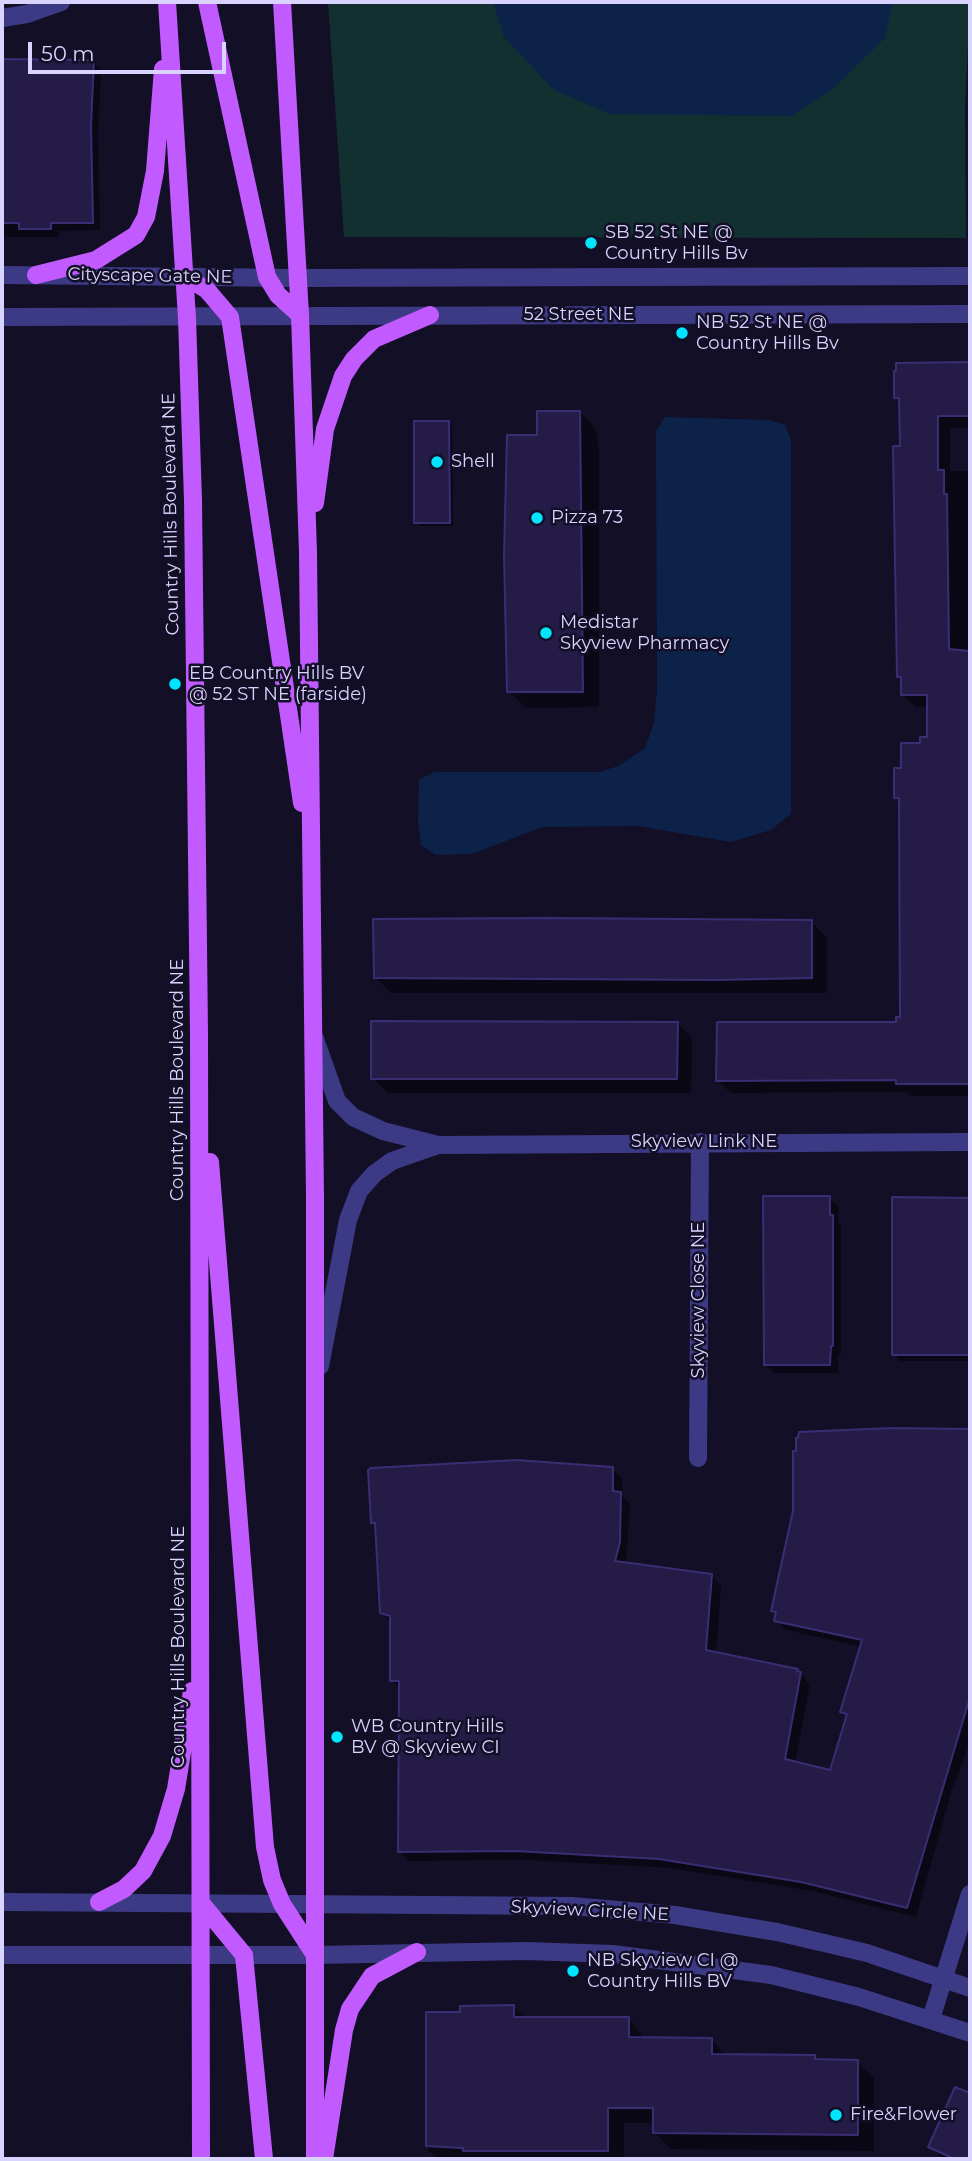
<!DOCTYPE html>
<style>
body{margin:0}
#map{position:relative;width:972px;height:2161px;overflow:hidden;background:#130f26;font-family:Montserrat,sans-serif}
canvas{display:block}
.frame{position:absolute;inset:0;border:4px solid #d9d4ff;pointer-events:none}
.scale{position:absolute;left:28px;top:42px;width:198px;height:32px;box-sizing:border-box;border:4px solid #d9d4ff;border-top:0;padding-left:9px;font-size:21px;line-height:24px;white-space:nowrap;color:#d9d4ff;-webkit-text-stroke:5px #130f26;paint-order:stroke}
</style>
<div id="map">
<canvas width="972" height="2161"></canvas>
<div class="frame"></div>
<div class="scale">50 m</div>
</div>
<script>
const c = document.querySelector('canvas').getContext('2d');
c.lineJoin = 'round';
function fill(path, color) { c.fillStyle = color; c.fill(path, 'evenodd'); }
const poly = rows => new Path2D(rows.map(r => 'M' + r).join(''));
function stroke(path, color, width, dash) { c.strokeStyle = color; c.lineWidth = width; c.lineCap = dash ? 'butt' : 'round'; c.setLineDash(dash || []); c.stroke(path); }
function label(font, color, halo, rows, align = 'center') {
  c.font = font + ' Montserrat,sans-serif'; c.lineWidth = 5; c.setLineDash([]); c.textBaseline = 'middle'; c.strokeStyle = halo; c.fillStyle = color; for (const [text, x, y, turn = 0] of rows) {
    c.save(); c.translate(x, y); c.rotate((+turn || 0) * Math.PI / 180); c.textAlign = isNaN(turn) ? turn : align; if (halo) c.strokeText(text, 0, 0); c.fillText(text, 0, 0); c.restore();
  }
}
fill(poly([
 [328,2,970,2,965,108,966,238,344,237]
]), '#12302f');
fill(poly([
 [493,2,893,2,885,38,834,88,792,116,610,114,554,90,504,37],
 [665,417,769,420,785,425,791,440,791,814,771,830,731,842,638,826,542,827,472,854,436,855,421,845,418,821,419,780,434,772,600,772,618,766,645,748,654,723,657,690,656,431]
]), '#0c2248');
fill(poly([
 [2,61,93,62,101,70,98,136,100,230,59,231,59,237,2,237],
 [970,364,970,428,950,428,950,471,970,471,970,1096,910,1096,906,1092,731,1093,718,1081,897,1024,901,1019,901,803,896,798,903,769,929,739,929,707,915,707,903,694,903,681,899,677,902,448,900,401,896,397,898,365],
 [580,412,596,429,599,454,599,707,526,708,509,691,539,437],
 [449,423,452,427,453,526,420,526,416,522],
 [811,922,827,938,827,993,391,993,375,977],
 [677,1023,692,1038,691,1093,388,1093,373,1078],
 [830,1198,838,1207,838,1222,841,1225,841,1354,838,1354,838,1373,774,1373,766,1365],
 [894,1199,970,1200,970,1361,900,1361,894,1354],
 [970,1428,970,1742,951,1793,916,1917,812,1891,671,1868,526,1860,409,1861,399,1851,401,1689,392,1680,392,1623,381,1613,377,1527,373,1523,613,1469,622,1479,622,1496,630,1504,626,1564,712,1576,721,1586,716,1654,797,1670,810,1684,795,1763,831,1773,848,1717,842,1712,862,1647,786,1630,776,1620,778,1615,773,1611,795,1511,801,1434],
 [514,2007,525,2018,629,2018,645,2039,711,2040,728,2056,815,2057,819,2061,857,2062,874,2078,874,2151,671,2149,655,2132,655,2123,624,2123,624,2159,437,2159,428,2150,428,2014,462,2014],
 [956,2089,970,2095,970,2159,943,2159,930,2147]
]), '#0007');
const building = poly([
 [2,59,94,60,91,126,93,223,51,223,51,229,19,229,19,223,2,223,2,59],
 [970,362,970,416,938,416,938,470,944,470,944,494,947,494,949,649,970,651,970,1084,896,1084,896,1080,716,1081,717,1022,896,1022,896,1017,900,1017,899,798,894,798,894,768,901,768,901,743,920,743,920,737,927,737,927,695,901,695,901,677,897,677,893,446,900,446,899,398,894,398,894,371,896,371,896,363,970,362],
 [537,411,580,411,583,692,507,692,504,555,507,435,537,435,537,411],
 [414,421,449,421,450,523,414,523,414,421],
 [546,918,812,920,812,978,718,980,374,978,373,919,546,918],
 [371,1021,678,1022,677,1079,371,1079,371,1021],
 [763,1196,830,1196,830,1215,833,1215,833,1346,831,1346,830,1365,764,1365,763,1196],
 [892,1197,970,1198,970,1355,892,1355,892,1197],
 [892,1428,970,1429,970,1697,907,1908,801,1882,659,1859,515,1851,398,1852,399,1681,390,1681,390,1616,380,1613,375,1523,371,1523,368,1470,371,1468,516,1460,613,1467,613,1491,621,1492,620,1542,615,1561,712,1574,706,1650,798,1669,797,1671,801,1672,785,1759,830,1770,847,1714,840,1712,862,1640,774,1621,776,1612,771,1611,793,1511,793,1451,796,1451,796,1438,798,1438,799,1432,892,1428],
 [514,2005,514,2017,629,2017,629,2037,712,2038,712,2054,815,2055,815,2059,858,2060,858,2135,653,2133,653,2108,608,2108,608,2151,463,2151,463,2148,426,2146,426,2012,460,2012,460,2006,514,2005],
 [955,2087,970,2093,970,2159,955,2159,928,2147,955,2087]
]);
fill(building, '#241b47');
stroke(building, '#3b2d73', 2);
stroke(poly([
 [2,18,27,14,61,2],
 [2,275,298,278,970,276],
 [2,317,970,314],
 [315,1039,337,1101,353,1117,383,1131,438,1145,970,1142],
 [320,1366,348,1220,359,1191,374,1174,392,1161,438,1145],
 [698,1458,700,1142],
 [2,1902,572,1906,675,1915,777,1932,867,1953,970,1988],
 [2,1955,315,1955,526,1951,613,1954,771,1975,859,1997,970,2033],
 [931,2019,970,1894]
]), '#3d3a85', 18);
stroke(poly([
 [167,2,187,318,193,500,199,1033,201,2159],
 [207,2,267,277,278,295,300,315],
 [282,2,300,315,308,552,315,1198,315,2159],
 [36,275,96,260,136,235,146,217,155,171,163,69],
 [185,276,207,290,230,317,302,803],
 [315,503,325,429,343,376,354,359,374,339,430,315],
 [210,1162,265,1847,272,1880,282,1904,315,1955],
 [99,1902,124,1889,143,1871,162,1836,176,1789,192,1691],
 [201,1903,244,1955,264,2159],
 [324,2159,344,2030,350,2009,372,1976,417,1952]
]), '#c25bff', 18);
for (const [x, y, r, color] of [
 [591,243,7,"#00e5ff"],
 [682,333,7,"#00e5ff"],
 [437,462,7,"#00e5ff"],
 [537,518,7,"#00e5ff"],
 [546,633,7,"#00e5ff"],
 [175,684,7,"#00e5ff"],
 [337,1737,7,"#00e5ff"],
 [573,1971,7,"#00e5ff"],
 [836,2115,7,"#00e5ff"]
]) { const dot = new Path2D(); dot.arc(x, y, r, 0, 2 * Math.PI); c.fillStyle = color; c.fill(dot); stroke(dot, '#130f26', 2.5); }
label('18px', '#d9d4ff', '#130f26', [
 ["SB 52 St NE @",605,233],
 ["Country Hills Bv",605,254],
 ["NB 52 St NE @",696,323],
 ["Country Hills Bv",696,344],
 ["Shell",451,462],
 ["Pizza 73",551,518],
 ["Medistar",560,623],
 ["Skyview Pharmacy",560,644],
 ["EB Country Hills BV",189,674],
 ["@ 52 ST NE (farside)",189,695],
 ["WB Country Hills",351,1727],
 ["BV @ Skyview CI",351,1748],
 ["NB Skyview CI @",587,1961],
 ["Country Hills BV",587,1982],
 ["Fire&Flower",850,2115]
], 'left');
label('18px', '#d9d4ff', '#130f26', [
 ["Cityscape Gate NE",150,276,1],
 ["52 Street NE",579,315],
 ["Country Hills Boulevard NE",171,514,-91],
 ["Country Hills Boulevard NE",178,1080,-90],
 ["Skyview Link NE",704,1142],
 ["Skyview Close NE",699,1300,-90],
 ["Country Hills Boulevard NE",179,1647,-90],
 ["Skyview Circle NE",590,1911,3]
]);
</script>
